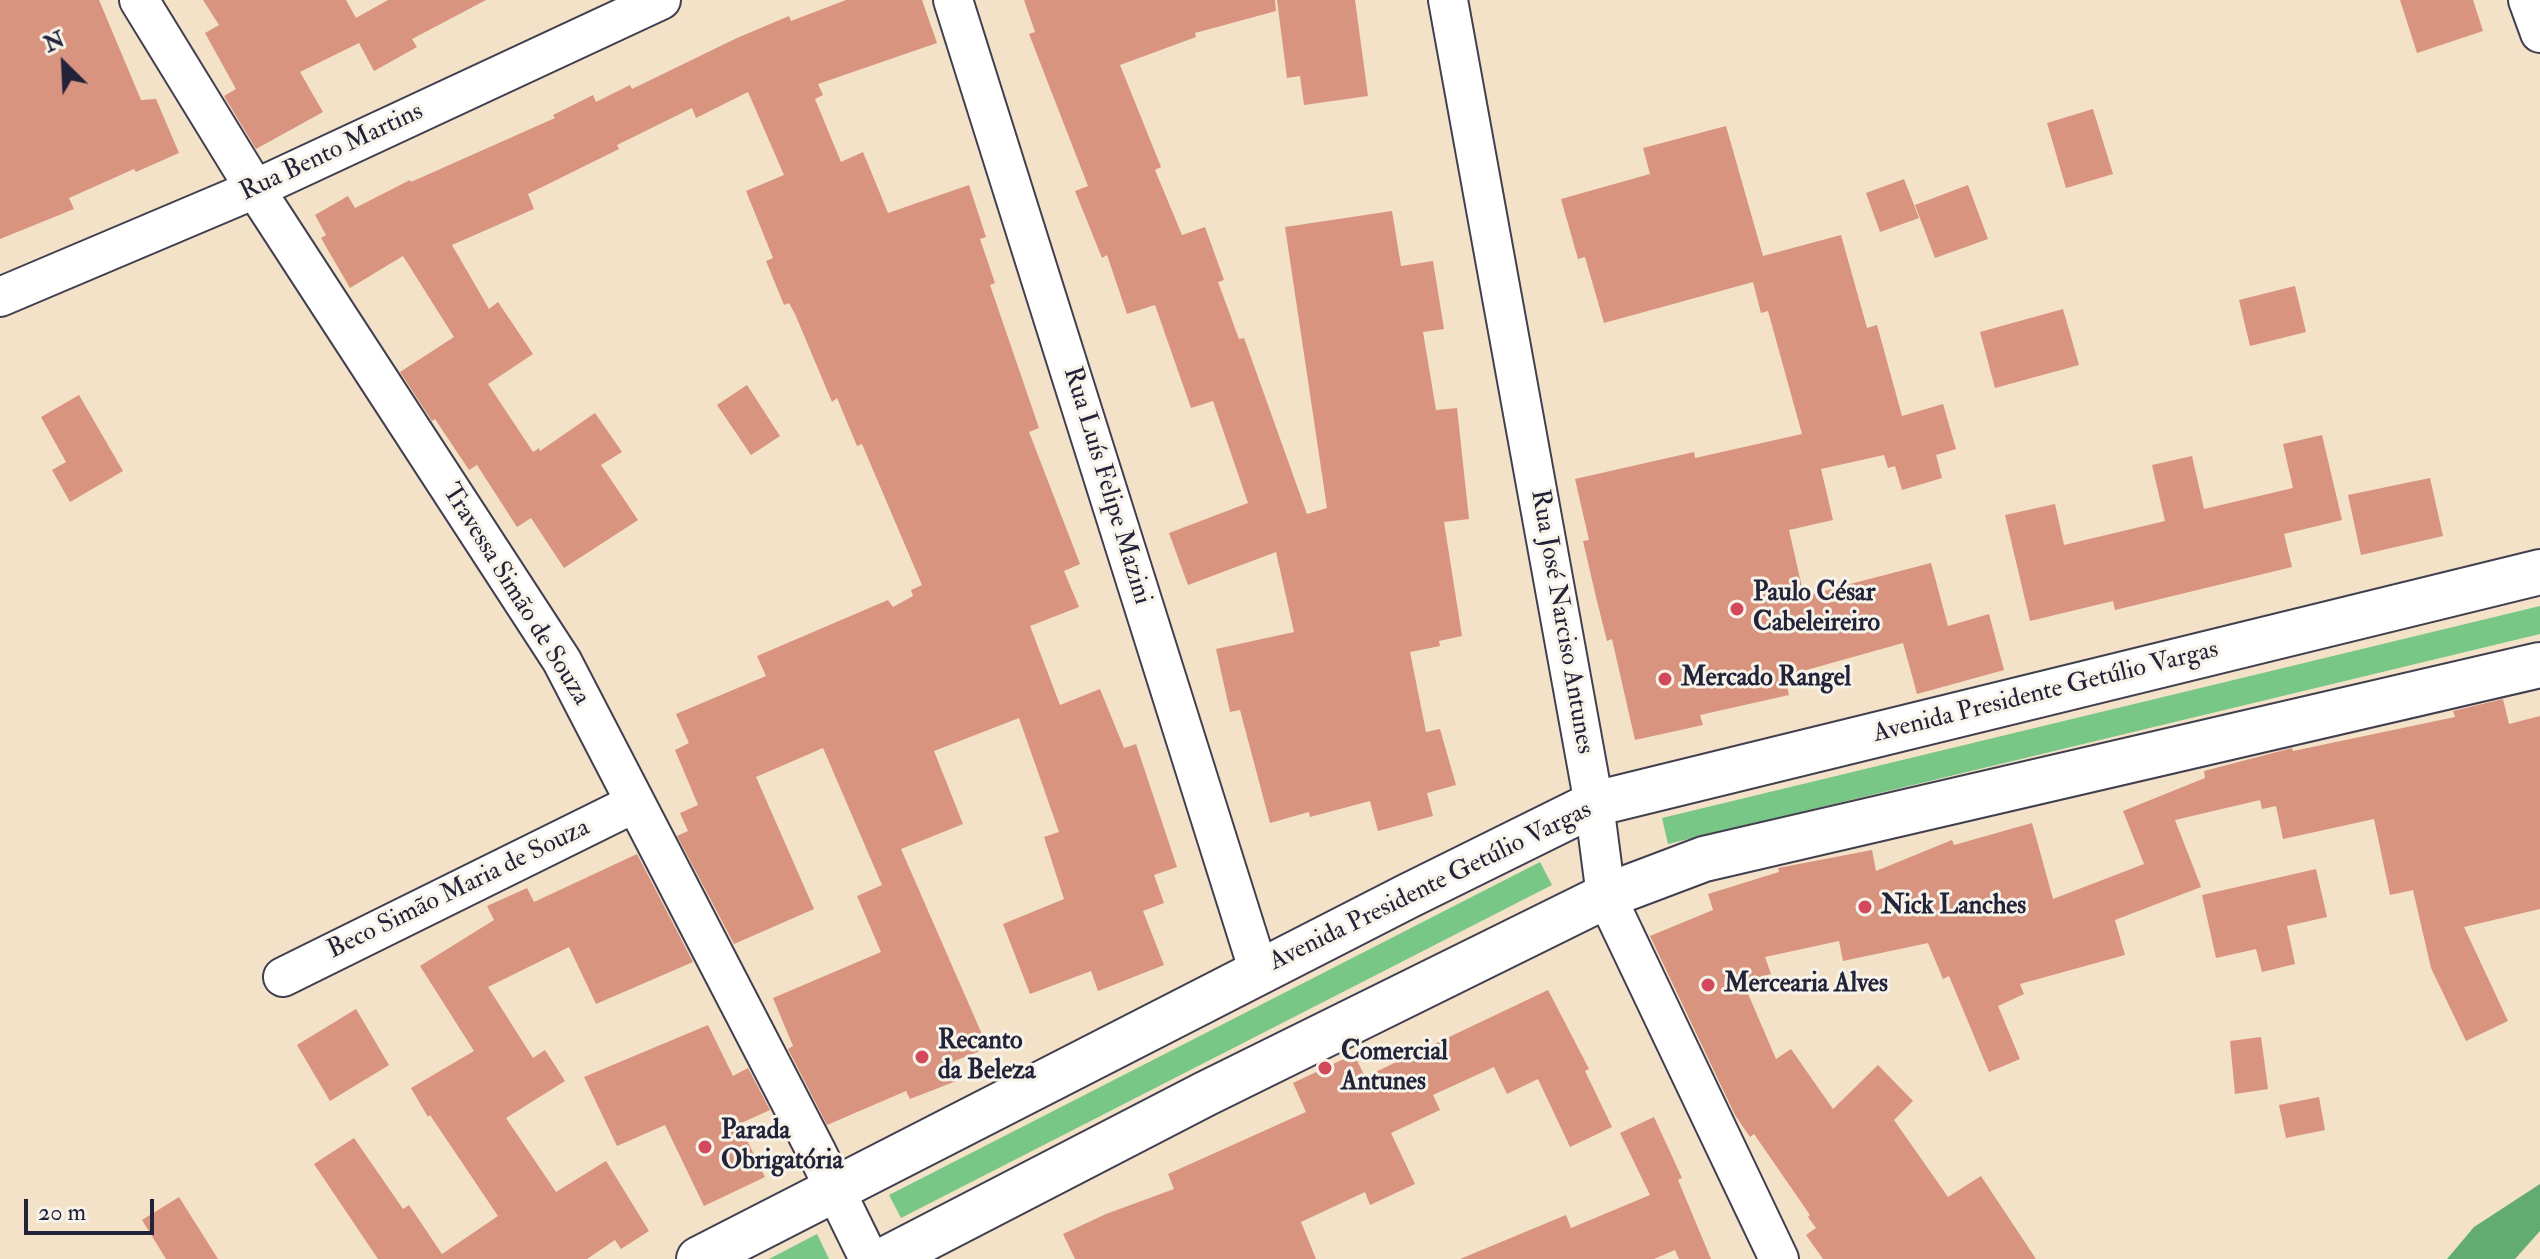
<!DOCTYPE html>
<meta charset="utf-8">
<style>
body{margin:0}
#map{position:relative;width:2540px;height:1259px;overflow:hidden;background:#f3e1c8;font-family:"IM FELL Double Pica",serif}
canvas{display:block}
.north{position:absolute;left:24px;top:24px;width:80px;height:80px;-webkit-text-stroke:6px #f7f3e8;paint-order:stroke;rotate:336deg;font-size:22px;font-weight:700;line-height:32px;text-align:center;color:#22223b}
.north::after{content:'';display:block;margin:auto;width:28px;height:36px;background:#22223b;clip-path:polygon(50% 0,100% 100%,50% 72%,0 100%)}
.scale{position:absolute;left:24px;top:1199px;width:130px;height:36px;box-sizing:border-box;border:4px solid #22223b;border-top:0;padding-left:10px;font-size:24px;line-height:28px;white-space:nowrap;color:#22223b;-webkit-text-stroke:6px #f7f3e8;paint-order:stroke}
</style>
<div id="map">
<canvas width="2540" height="1259"></canvas>
<div class="north">N</div>
<div class="scale">20 m</div>
</div>
<script>
const c = document.querySelector('canvas').getContext('2d');
c.lineJoin = 'round';
function fill(path, color) { c.fillStyle = color; c.fill(path, 'evenodd'); }
const poly = rows => new Path2D(rows.map(r => 'M' + r).join(''));
function stroke(path, color, width, dash) { c.strokeStyle = color; c.lineWidth = width; c.lineCap = dash ? 'butt' : 'round'; c.setLineDash(dash || []); c.stroke(path); }
function label(font, color, halo, rows, align = 'center') {
  c.font = font + ' "IM FELL Double Pica",serif'; c.lineWidth = 6; c.setLineDash([]); c.textBaseline = 'middle'; c.strokeStyle = halo; c.fillStyle = color; for (const [text, x, y, turn = 0] of rows) {
    c.save(); c.translate(x, y); c.rotate((+turn || 0) * Math.PI / 180); c.textAlign = isNaN(turn) ? turn : align; if (halo) c.strokeText(text, 0, 0); c.fillText(text, 0, 0); c.restore();
  }
}
fill(poly([
 [2540,606,2540,634,1668,844,1662,818],
 [1540,862,1552,885,901,1218,889,1195],
 [817,1234,829,1259,769,1259]
]), '#78c787');
fill(poly([
 [2540,1184,2540,1231,2515,1259,2447,1259,2474,1227]
]), '#62ac74');
fill(poly([
 [0,0,99,0,141,100,156,99,179,153,136,172,134,169,69,198,74,209,0,239],
 [203,0,346,0,356,18,388,0,486,0,412,39,417,47,374,71,359,43,300,72,323,112,256,149,224,96,236,89,205,33,219,25],
 [846,0,922,0,937,43,818,84,823,95,815,99,841,162,863,152,888,213,969,185,986,237,980,239,995,283,990,285,1039,428,1029,432,1080,564,1064,571,1079,607,1030,626,1060,705,1100,689,1124,748,1136,744,1177,867,1154,875,1164,903,1143,911,1164,965,1098,991,1091,971,1030,994,1003,924,1064,899,1044,837,1059,832,1019,718,934,751,963,824,901,849,988,1048,952,1062,959,1080,910,1099,906,1091,827,1125,788,1049,793,1046,773,998,881,952,857,896,882,885,823,748,756,777,814,909,734,944,677,836,688,831,680,813,698,805,675,750,689,743,676,714,766,676,757,656,888,600,893,607,913,596,911,590,922,585,862,444,857,446,837,398,832,402,795,314,789,303,784,305,766,261,773,258,746,191,784,175,748,92,696,118,692,108,617,145,619,149,528,194,534,209,452,245,489,309,498,302,533,354,488,384,533,452,539,448,540,451,595,413,622,452,601,465,638,520,564,568,531,518,517,527,477,465,469,470,435,419,432,421,400,372,454,337,403,256,350,288,321,238,326,235,315,215,348,196,355,208,410,180,411,182,555,118,553,115,593,95,596,102,630,85,632,89,737,38,789,16,791,21],
 [1024,0,1275,0,1276,11,1195,33,1196,37,1120,65,1161,167,1155,170,1182,235,1205,227,1224,280,1218,282,1239,339,1244,338,1307,514,1327,508,1285,227,1392,211,1401,266,1433,261,1444,329,1423,332,1436,410,1457,408,1469,519,1444,522,1462,636,1439,641,1440,646,1410,652,1426,732,1440,729,1456,785,1427,793,1433,816,1378,831,1370,801,1310,817,1309,812,1270,823,1240,710,1230,712,1216,649,1294,632,1276,552,1188,585,1169,533,1248,503,1213,401,1191,408,1155,305,1127,314,1107,255,1102,258,1075,191,1088,186,1029,34,1035,32],
 [1277,0,1355,0,1368,96,1304,105,1300,76,1287,78],
 [2400,0,2473,0,2483,31,2417,53],
 [2093,109,2113,174,2066,188,2047,123],
 [1726,126,1763,256,1841,235,1867,328,1877,325,1902,416,1943,404,1956,449,1936,455,1942,478,1902,490,1895,466,1888,468,1884,455,1821,469,1833,520,1789,530,1804,596,1931,563,1948,626,1989,614,2004,670,1917,694,1903,643,1785,676,1789,695,1700,715,1703,725,1635,740,1612,639,1607,641,1596,597,1583,541,1589,540,1575,479,1694,452,1695,458,1802,434,1768,311,1761,313,1753,282,1604,323,1585,257,1578,259,1561,199,1650,174,1643,148],
 [1904,179,1919,218,1880,232,1866,193],
 [1968,185,1988,239,1935,258,1915,205],
 [2295,286,2306,332,2250,346,2239,300],
 [2063,309,2079,365,1995,388,1980,332],
 [747,385,780,436,751,455,717,405],
 [79,395,123,471,70,502,52,470,66,462,41,417],
 [2322,435,2342,520,2284,534,2292,567,2115,610,2113,601,2030,621,2005,515,2055,504,2064,545,2165,521,2152,465,2192,456,2204,509,2293,488,2283,444],
 [2430,478,2443,536,2361,555,2348,495],
 [2503,699,2509,724,2540,716,2540,909,2464,927,2508,1021,2466,1041,2431,968,2413,890,2390,895,2374,819,2283,839,2276,806,2262,809,2260,800,2175,820,2201,887,2115,920,2125,955,2020,984,2024,994,1998,1006,2020,1059,1989,1072,1949,976,1943,979,1928,943,1843,961,1839,941,1765,957,1771,974,1743,982,1776,1059,1791,1049,1833,1109,1878,1065,1913,1101,1894,1120,1948,1197,1981,1176,2036,1259,1823,1259,1806,1235,1816,1228,1808,1217,1810,1215,1754,1134,1750,1137,1735,1115,1650,936,1713,910,1708,894,1779,872,1778,868,1872,850,1876,871,1952,840,1954,845,2032,823,2053,899,2144,864,2123,811,2205,778,2204,771,2292,748,2293,751,2455,717,2453,711],
 [637,854,693,962,596,1004,569,947,488,987,533,1058,545,1050,565,1081,506,1118,556,1192,606,1161,649,1231,621,1249,615,1240,587,1259,378,1259,314,1164,354,1138,403,1209,409,1205,442,1254,498,1216,430,1115,428,1117,411,1088,474,1051,420,966,494,920,487,906,527,888,534,902],
 [2316,869,2327,917,2287,926,2295,964,2262,972,2256,949,2216,958,2202,895],
 [1548,990,1589,1069,1585,1071,1612,1127,1570,1147,1538,1079,1507,1094,1494,1067,1433,1095,1440,1110,1391,1133,1415,1184,1370,1205,1365,1192,1301,1222,1316,1259,1075,1259,1063,1234,1106,1214,1174,1189,1168,1174,1306,1112,1293,1083,1354,1054,1365,1077],
 [356,1009,389,1065,330,1101,297,1045],
 [708,1025,733,1076,748,1068,770,1110,739,1124,765,1177,704,1206,665,1125,617,1146,584,1077],
 [2261,1037,2268,1089,2235,1094,2230,1041],
 [2319,1097,2325,1130,2286,1138,2279,1105],
 [1654,1117,1682,1178,1678,1180,1711,1259,1679,1259,1675,1250,1654,1259,1460,1259,1566,1215,1571,1228,1650,1195,1620,1133],
 [179,1197,218,1259,166,1259,142,1220]
]), '#d8947f');
const street = poly([
 [139,0,255,189,562,661,816,1151,869,1259],
 [953,0,1259,972],
 [1448,0,1594,804,1606,896,1779,1259],
 [2528,0,2540,33],
 [0,297,255,189,661,0],
 [283,977,635,803]
]);
const secondary = poly([
 [699,1259,1408,896,1594,804,2540,572],
 [886,1259,1205,1094,1606,896,1704,859,2540,665]
]);
stroke(street, '#413f50', 42);
stroke(secondary, '#413f50', 48);
stroke(street, '#fff', 38);
stroke(secondary, '#fff', 44);
for (const [x, y, r, color] of [
 [1737,609,8,"#d1495b"],
 [1665,679,8,"#d1495b"],
 [1865,907,8,"#d1495b"],
 [1708,985,8,"#d1495b"],
 [922,1057,8,"#d1495b"],
 [1325,1068,8,"#d1495b"],
 [705,1147,8,"#d1495b"]
]) { const dot = new Path2D(); dot.arc(x, y, r, 0, 2 * Math.PI); c.fillStyle = color; c.fill(dot); stroke(dot, '#f7f3e8', 3); }
label('26px', '#22223b', '#f7f3e8', [
 ["Rua Bento Martins",332,153,-25],
 ["Rua Luís Felipe Mazini",1106,486,73],
 ["Travessa Simão de Souza",515,595,58],
 ["Rua José Narciso Antunes",1561,622,80],
 ["Avenida Presidente Getúlio Vargas",2046,693,-14],
 ["Avenida Presidente Getúlio Vargas",1431,887,-26],
 ["Beco Simão Maria de Souza",459,890,-26]
]);
label('bold 26px', '#22223b', '#f7f3e8', [
 ["Paulo César",1753,594],
 ["Cabeleireiro",1753,624],
 ["Mercado Rangel",1681,679],
 ["Nick Lanches",1881,907],
 ["Mercearia Alves",1724,985],
 ["Recanto",938,1042],
 ["da Beleza",938,1072],
 ["Comercial",1341,1053],
 ["Antunes",1341,1083],
 ["Parada",721,1132],
 ["Obrigatória",721,1162]
], 'left');
</script>
